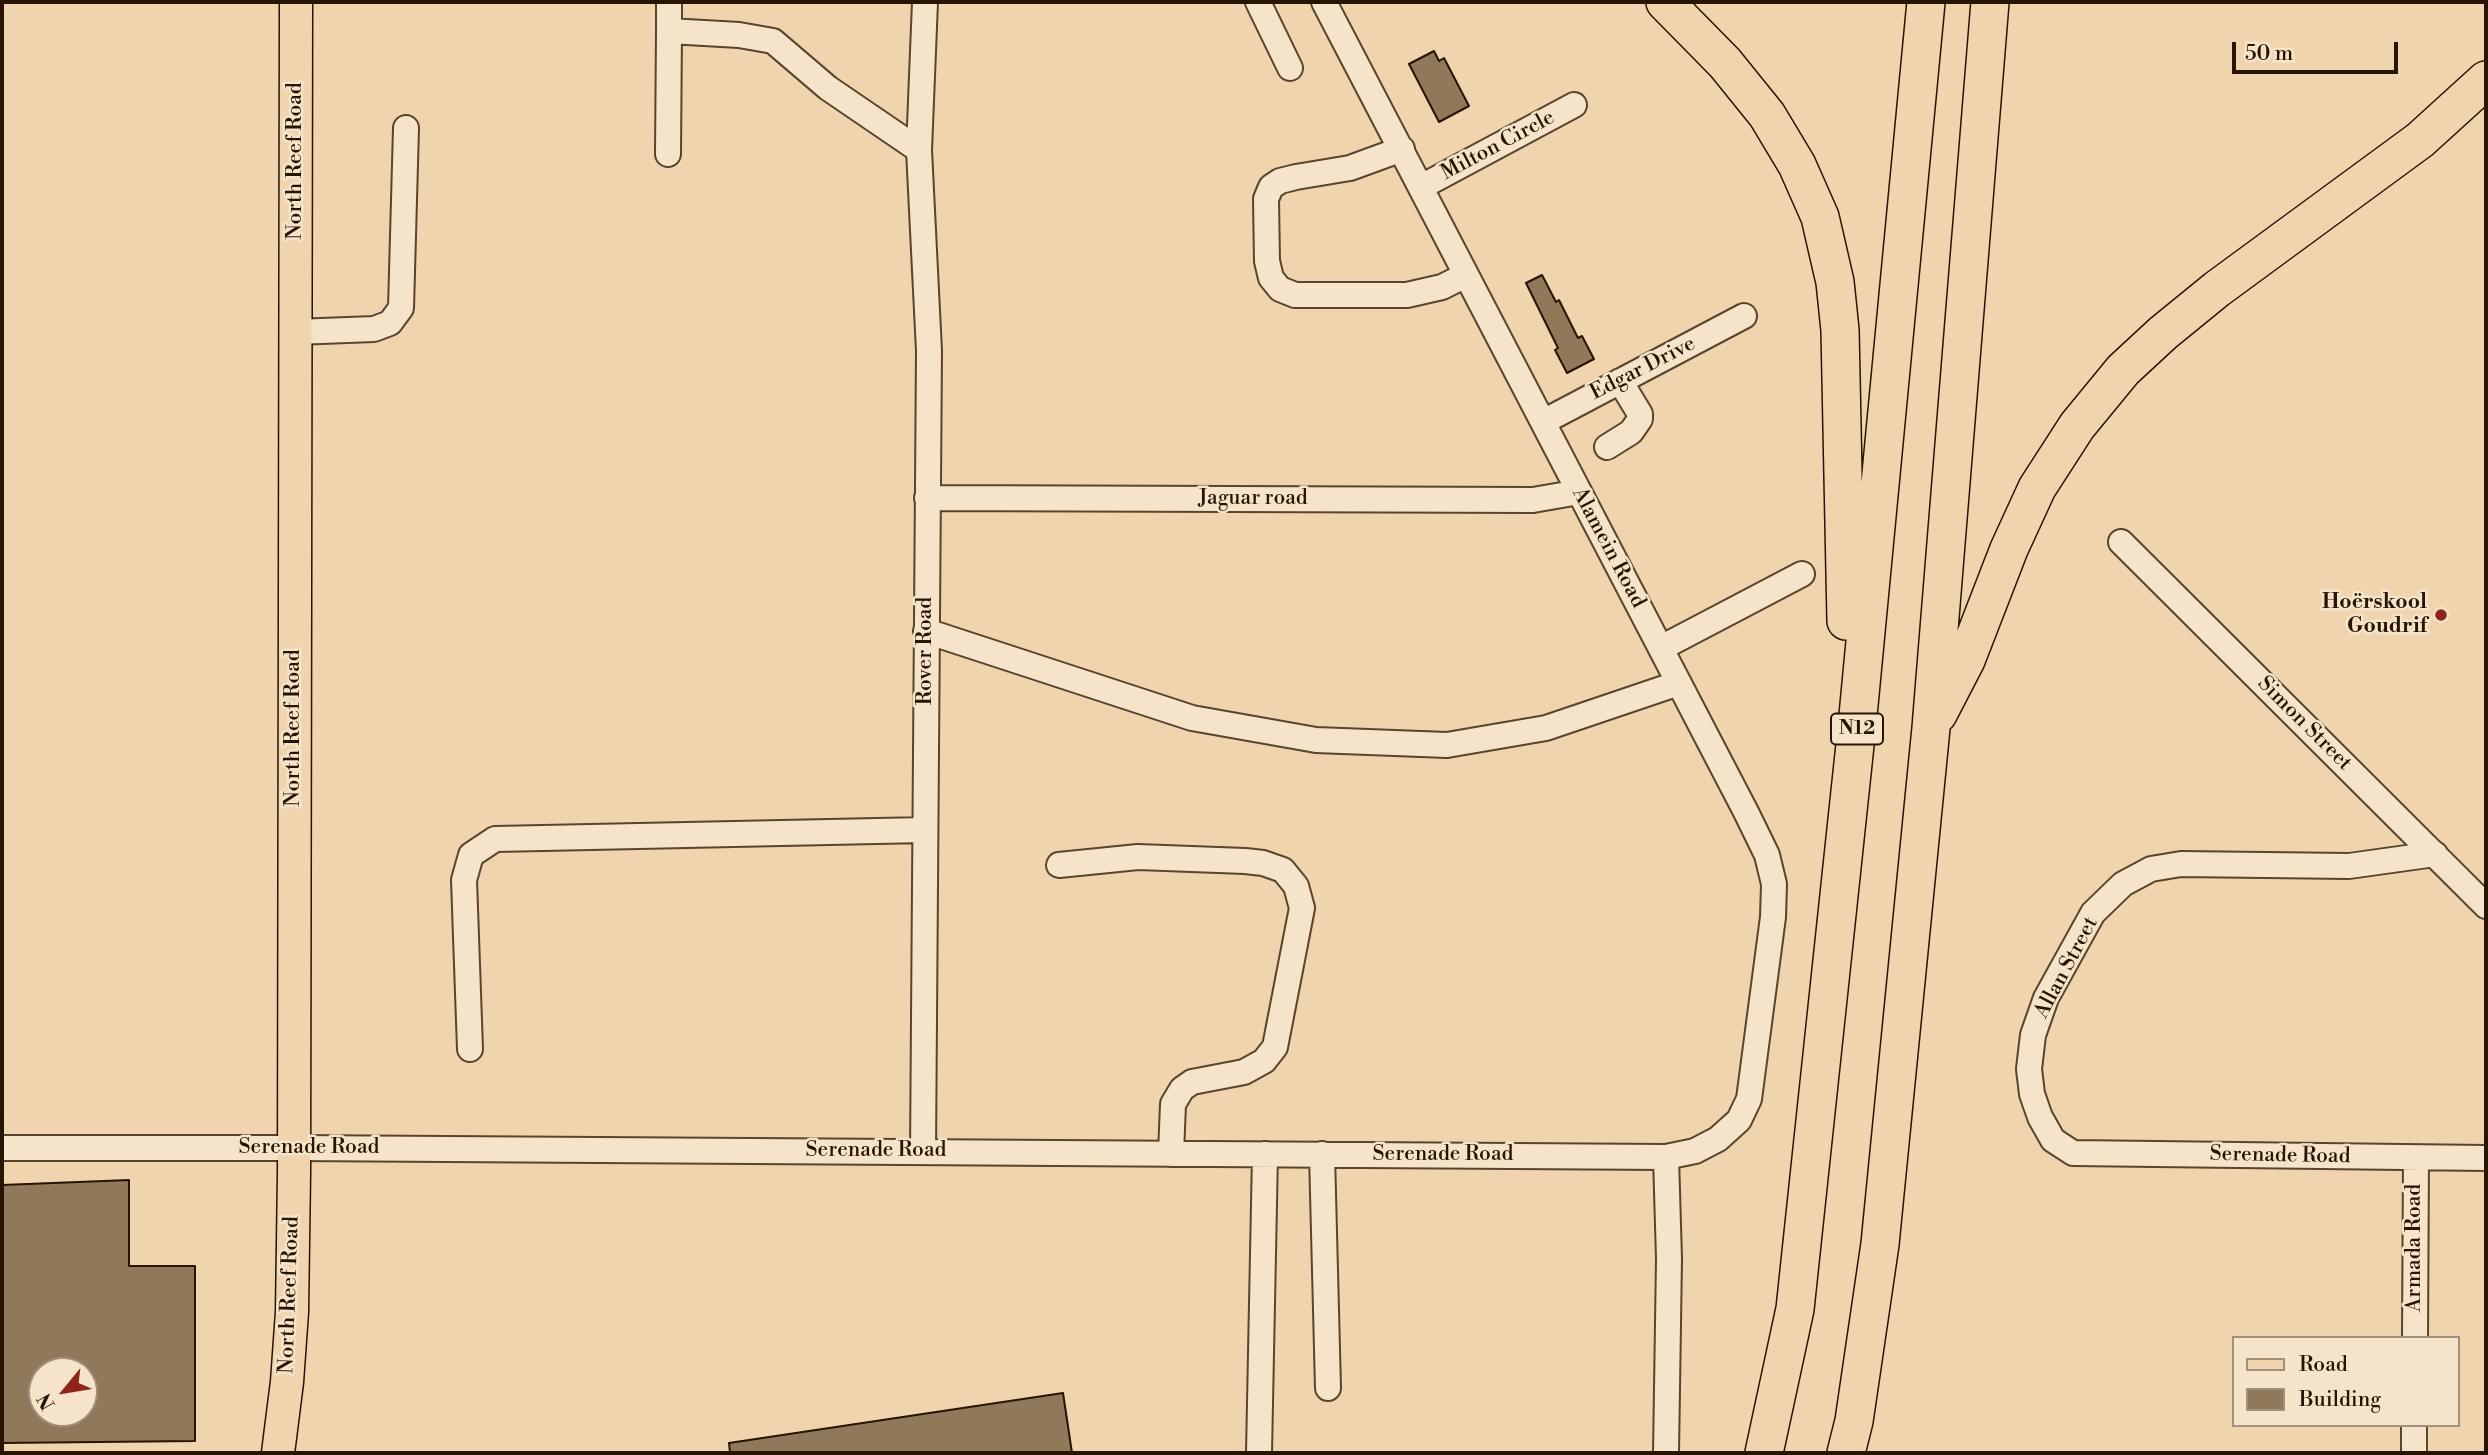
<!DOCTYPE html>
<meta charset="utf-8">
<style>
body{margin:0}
#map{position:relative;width:2488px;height:1455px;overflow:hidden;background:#f0d4ad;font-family:"Libre Bodoni",serif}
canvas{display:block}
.frame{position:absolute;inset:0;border:4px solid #271401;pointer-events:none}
.legend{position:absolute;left:2232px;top:1336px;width:228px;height:91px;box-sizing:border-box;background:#f5e3ca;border:2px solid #a3907a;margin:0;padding:9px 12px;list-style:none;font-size:21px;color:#271401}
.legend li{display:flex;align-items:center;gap:14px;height:35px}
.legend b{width:35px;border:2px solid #a3907a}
.north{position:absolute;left:28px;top:1357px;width:70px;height:70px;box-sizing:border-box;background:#f5e3ca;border:2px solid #a3907a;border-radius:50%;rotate:240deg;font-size:19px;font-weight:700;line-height:28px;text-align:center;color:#271401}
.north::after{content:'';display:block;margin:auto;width:24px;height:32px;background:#8f2418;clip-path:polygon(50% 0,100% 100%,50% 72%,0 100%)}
.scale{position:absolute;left:2232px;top:42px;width:166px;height:32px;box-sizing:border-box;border:4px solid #271401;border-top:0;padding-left:9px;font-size:21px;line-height:24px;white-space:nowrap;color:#271401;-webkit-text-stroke:5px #f5e3ca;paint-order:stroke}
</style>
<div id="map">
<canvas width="2488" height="1455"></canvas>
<div class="frame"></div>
<ul class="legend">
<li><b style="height:9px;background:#f0d4ad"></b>Road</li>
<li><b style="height:19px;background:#90785a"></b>Building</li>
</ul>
<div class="north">N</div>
<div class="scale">50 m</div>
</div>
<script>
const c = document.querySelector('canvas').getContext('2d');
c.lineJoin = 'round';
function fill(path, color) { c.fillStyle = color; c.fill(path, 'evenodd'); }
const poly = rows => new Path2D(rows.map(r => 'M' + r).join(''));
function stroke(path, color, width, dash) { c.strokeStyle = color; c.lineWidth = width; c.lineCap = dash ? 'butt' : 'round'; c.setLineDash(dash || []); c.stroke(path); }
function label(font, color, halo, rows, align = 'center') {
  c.font = font + ' "Libre Bodoni",serif'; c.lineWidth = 5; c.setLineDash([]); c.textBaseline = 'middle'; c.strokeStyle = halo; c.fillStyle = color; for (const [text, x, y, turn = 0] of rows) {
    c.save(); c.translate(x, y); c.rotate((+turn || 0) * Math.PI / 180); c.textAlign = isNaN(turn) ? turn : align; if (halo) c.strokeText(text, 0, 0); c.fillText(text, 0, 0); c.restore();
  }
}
const building = poly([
 [1434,51,1439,61,1444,58,1469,106,1439,122,1409,64,1434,51],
 [1542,275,1556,302,1559,300,1578,338,1582,336,1594,359,1567,373,1555,350,1558,348,1526,283,1542,275],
 [129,1180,129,1266,195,1266,195,1441,2,1443,2,1185,129,1180],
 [42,1371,84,1371,84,1413,42,1413,42,1371],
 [1063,1393,1072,1453,730,1453,729,1443,1063,1393]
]);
fill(building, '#90785a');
stroke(building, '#271401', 2);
const minor = poly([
 [1258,2,1290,68],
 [669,31,669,2],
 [1402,149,1350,168,1296,177,1280,181,1271,187,1266,199,1267,261,1271,278,1280,289,1295,295,1407,295,1442,287,1466,275],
 [668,154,669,31,739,35,773,41,828,88,919,150],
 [1421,187,1574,105],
 [295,332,374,329,390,323,401,308,406,128],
 [1543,422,1744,316],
 [1607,447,1631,432,1640,419,1640,414,1620,381],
 [927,498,1533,500,1579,492],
 [2121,542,2486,906],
 [926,631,1192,718,1316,740,1447,745,1546,728,1679,683],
 [1661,648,1802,574],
 [2435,854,2349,866,2181,864,2151,869,2123,884,2093,913,2046,998,2033,1035,2029,1069,2032,1094,2040,1117,2053,1140,2073,1153,2486,1158],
 [1059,865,1138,857,1245,861,1263,863,1283,870,1296,886,1302,908,1275,1047,1264,1061,1244,1072,1192,1082,1182,1089,1173,1104,1171,1154],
 [470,1049,464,880,471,855,495,839,925,830],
 [2,1148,294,1148,1666,1157,1695,1151,1718,1139,1739,1120,1749,1099,1773,917,1774,884,1767,855,1746,812,1324,2],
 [923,1152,929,351,919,150,925,2],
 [1322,1154,1328,1388],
 [2415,1338,2416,1158],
 [1259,1453,1265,1154],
 [1666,1453,1669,1259,1666,1157],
 [2414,1453,2414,1425]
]);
const major = poly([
 [278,1453,287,1382,292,1312,294,1173,296,2]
]);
const highway = poly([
 [1665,2,1725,63,1767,115,1797,165,1820,217,1835,282,1840,330,1846,621],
 [1938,714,1966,660,2009,549,2037,488,2077,426,2123,370,2163,333,2217,289,2420,140,2486,80],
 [1764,1453,1795,1309,1857,726,1926,2],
 [1846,1453,1854,1421,1880,1244,1931,728,1990,2]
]);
stroke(minor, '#59442c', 28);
stroke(major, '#271401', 35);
stroke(highway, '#271401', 40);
stroke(minor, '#f5e3ca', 24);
stroke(major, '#f0d4ad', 32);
stroke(highway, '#f0d4ad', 37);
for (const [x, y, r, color] of [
 [2441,615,7,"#8f2418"]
]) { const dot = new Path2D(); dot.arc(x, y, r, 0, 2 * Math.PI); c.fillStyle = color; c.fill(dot); stroke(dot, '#f5e3ca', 2.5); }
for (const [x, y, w] of [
 [1857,729,52]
]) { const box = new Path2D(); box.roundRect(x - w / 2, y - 15.5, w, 31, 5); c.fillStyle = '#f5e3ca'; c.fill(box); stroke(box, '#271401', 2); }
label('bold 19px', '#271401', null, [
 ["N12",1857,729]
]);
label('21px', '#271401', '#f5e3ca', [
 ["Milton Circle",1498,146,-28],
 ["North Reef Road",296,161,-90],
 ["Edgar Drive",1643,369,-27],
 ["Jaguar road",1253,499],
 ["Alamein Road",1608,548,62],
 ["Rover Road",926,651,-90],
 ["Simon Street",2304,724,45],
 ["North Reef Road",294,728,-90],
 ["Allan Street",2067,968,-62],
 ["Serenade Road",309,1148],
 ["Serenade Road",876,1151],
 ["Serenade Road",1443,1155],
 ["Serenade Road",2280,1156,1],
 ["Armada Road",2415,1248,-90],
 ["North Reef Road",290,1295,-88]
]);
label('bold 21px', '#271401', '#f5e3ca', [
 ["Hoërskool",2427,603],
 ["Goudrif",2427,627]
], 'right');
</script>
